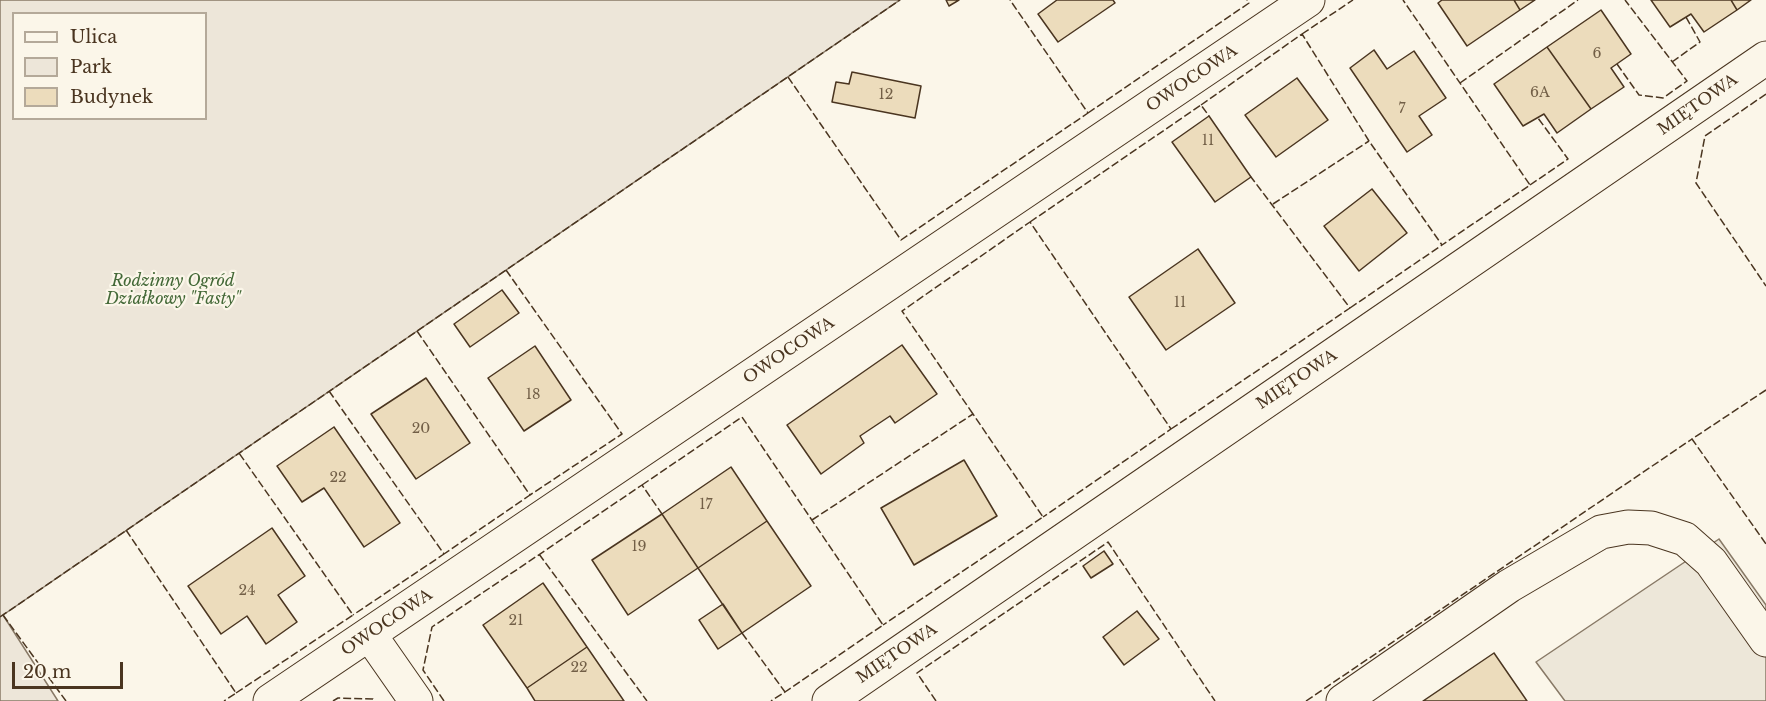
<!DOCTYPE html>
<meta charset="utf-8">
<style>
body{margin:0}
#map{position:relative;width:1766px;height:701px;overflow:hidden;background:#fbf6e9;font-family:"Libre Baskerville",serif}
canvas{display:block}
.legend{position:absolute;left:12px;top:12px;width:195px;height:108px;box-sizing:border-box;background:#fbf6e9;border:2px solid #b4a999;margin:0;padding:8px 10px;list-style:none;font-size:18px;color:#4a3520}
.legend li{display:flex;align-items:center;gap:12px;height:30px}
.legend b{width:30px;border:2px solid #b4a999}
.scale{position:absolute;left:12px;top:662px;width:111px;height:27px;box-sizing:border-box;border:3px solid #4a3520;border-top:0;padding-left:8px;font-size:18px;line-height:21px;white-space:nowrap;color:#4a3520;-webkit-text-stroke:4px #fbf6e9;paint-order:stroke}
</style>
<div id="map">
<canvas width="1766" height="701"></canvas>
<ul class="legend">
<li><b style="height:8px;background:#fbf6e9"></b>Ulica</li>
<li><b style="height:16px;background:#ede6d9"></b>Park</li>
<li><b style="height:16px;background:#ecdcbc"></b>Budynek</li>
</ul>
<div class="scale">20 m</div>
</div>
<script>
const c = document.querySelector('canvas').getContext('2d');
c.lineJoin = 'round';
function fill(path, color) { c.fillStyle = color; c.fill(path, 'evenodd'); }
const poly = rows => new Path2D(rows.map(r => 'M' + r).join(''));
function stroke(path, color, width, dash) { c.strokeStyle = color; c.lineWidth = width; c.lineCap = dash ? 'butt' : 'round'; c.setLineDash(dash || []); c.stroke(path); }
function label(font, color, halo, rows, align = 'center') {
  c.font = font + ' "Libre Baskerville",serif'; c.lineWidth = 4.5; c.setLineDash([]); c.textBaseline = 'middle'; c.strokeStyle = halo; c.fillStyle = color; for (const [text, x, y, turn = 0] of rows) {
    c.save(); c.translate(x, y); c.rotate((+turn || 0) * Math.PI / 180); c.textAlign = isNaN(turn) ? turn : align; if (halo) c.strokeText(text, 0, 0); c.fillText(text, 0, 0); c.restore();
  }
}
const green = poly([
 [0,0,900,0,3,615,58,701,0,701,0,0],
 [14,14,206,14,206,118,14,118,14,14]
]);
fill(green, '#ede6d9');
stroke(green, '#887966', 1.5);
const parking = poly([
 [1719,539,1766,605,1766,701,1565,701,1536,662,1719,539]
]);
fill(parking, '#ede7d9');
stroke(parking, '#887966', 1.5);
const building = poly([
 [946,0,959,0,949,6,946,0],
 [1057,0,1113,0,1115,3,1058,42,1038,14,1057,0],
 [1442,0,1514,0,1520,10,1467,46,1438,3,1442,0],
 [1514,0,1535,0,1520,10,1514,0],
 [1651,0,1731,0,1737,10,1704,32,1691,14,1670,27,1651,0],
 [1731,0,1751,0,1737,10,1731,0],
 [1601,10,1631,54,1611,68,1624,87,1591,109,1547,47,1601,10],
 [1547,47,1591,109,1557,133,1544,114,1523,126,1494,84,1547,47],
 [1374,50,1387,69,1414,51,1446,98,1419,116,1432,135,1407,152,1350,68,1374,50],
 [852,72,921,86,915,118,832,102,836,82,849,84,852,72],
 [1297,78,1328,120,1276,157,1245,115,1297,78],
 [1209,116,1251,177,1215,202,1172,142,1209,116],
 [1372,189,1407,233,1359,271,1324,226,1372,189],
 [1198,249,1235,303,1166,350,1129,297,1198,249],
 [502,290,519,313,470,347,454,324,502,290],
 [902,345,937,394,895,423,890,416,860,436,864,443,821,474,787,425,902,345],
 [535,346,571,400,524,431,488,378,535,346],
 [426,378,470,443,416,479,371,414,426,378],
 [334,427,400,523,364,547,324,488,302,502,277,466,334,427],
 [964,460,997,516,914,565,881,508,964,460],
 [731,467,767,521,698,568,662,514,731,467],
 [662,514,698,568,628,615,592,560,662,514],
 [767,521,811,586,742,633,698,568,767,521],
 [272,528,305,576,278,595,297,622,266,644,247,616,221,634,188,586,272,528],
 [1104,551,1113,564,1091,578,1083,566,1104,551],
 [543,583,587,647,527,688,483,625,543,583],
 [723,604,742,633,718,649,699,620,723,604],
 [1137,611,1159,639,1124,665,1103,637,1137,611],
 [587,647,624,701,535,701,527,688,587,647],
 [1494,653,1527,701,1423,701,1494,653]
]);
fill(building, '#ecdcbc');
stroke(building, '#4a3520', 1.5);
const minor = poly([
 [370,635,416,701],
 [270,701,1308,0],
 [829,701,1766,58],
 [1343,701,1509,586,1601,532,1628,527,1651,528,1685,539,1711,562,1766,640]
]);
stroke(minor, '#4a3520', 35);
stroke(minor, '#fbf6e9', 33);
stroke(poly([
 [1302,34,1353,0],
 [1672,62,1700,42,1686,17],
 [1617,64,1639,95,1663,98,1687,81,1625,0],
 [788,77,901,240,1088,113,1010,0],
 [1460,83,1578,0],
 [1766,94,1705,136,1696,183,1766,286],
 [1201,105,1302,34,1369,141,1442,245,1530,185,1403,0],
 [1088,113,1249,3,1247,0],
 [1530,185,1568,159,1538,118],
 [1273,204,1369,141],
 [1030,222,1201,105,1209,116],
 [506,270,622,434,530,495],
 [1350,308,1442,245],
 [417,331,530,495,444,554],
 [1766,390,1692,439,1766,544],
 [329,391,444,554,353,615],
 [973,414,902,311,1030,222,1171,429,1043,517],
 [1171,429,1350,308,1251,177],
 [642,485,742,417,883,625,785,692],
 [812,520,973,414,1043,517,883,625],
 [126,530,236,693,224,701],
 [539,554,647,701],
 [3,615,66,701],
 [0,617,900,0],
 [742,633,785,692,771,701],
 [236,693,353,615,239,453],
 [333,701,338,698,373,699,374,701],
 [444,701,423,670,432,627,642,485,662,514],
 [936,701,917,673,1108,542,1215,701],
 [1306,701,1692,439]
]), '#4a3520', 1.5, [8, 3]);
label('14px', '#725f47', null, [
 ["6",1597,54],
 ["6A",1540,93],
 ["12",886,95],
 ["7",1402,109],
 ["11",1208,141],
 ["11",1180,303],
 ["18",533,395],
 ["20",421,429],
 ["22",338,478],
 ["17",706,505],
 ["19",639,547],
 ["24",247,591],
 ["21",516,621],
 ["22",579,668]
]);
label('16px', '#4a3520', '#fbf6e9', [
 ["OWOCOWA",1192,79,-34],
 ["MIĘTOWA",1698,105,-35],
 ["OWOCOWA",789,351,-34],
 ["MIĘTOWA",1297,380,-34],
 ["OWOCOWA",387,623,-34],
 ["MIĘTOWA",897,654,-34]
]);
label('italic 16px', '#436837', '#fbf6e9', [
 ["Rodzinny Ogród",173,281],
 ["Działkowy \"Fasty\"",173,299]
]);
</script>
